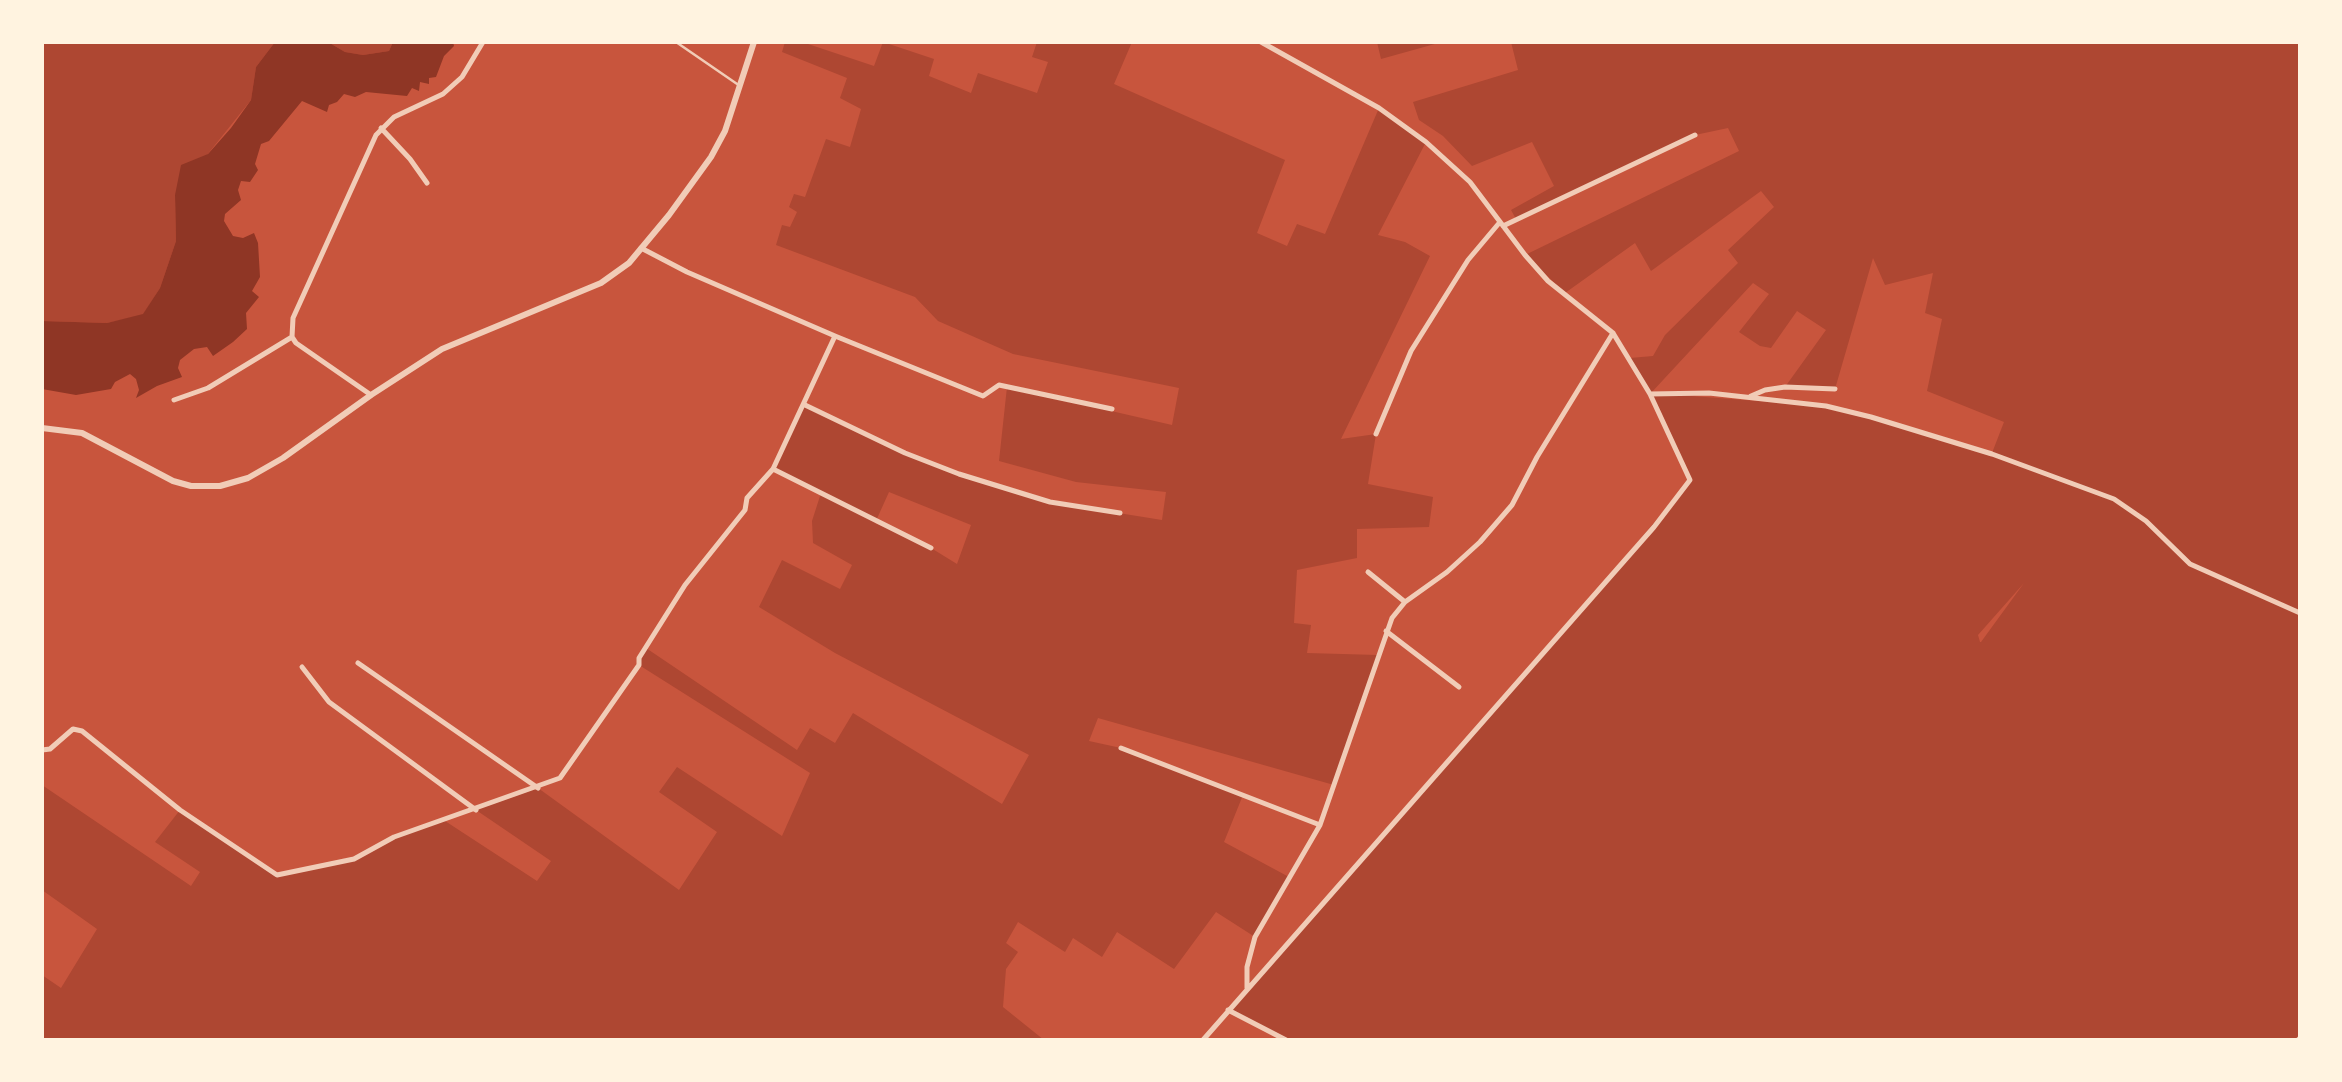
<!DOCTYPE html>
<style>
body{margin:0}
#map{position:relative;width:2342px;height:1082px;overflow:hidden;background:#c8553d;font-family:Bitter,serif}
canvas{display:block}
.frame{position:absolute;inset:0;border:44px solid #fff3e0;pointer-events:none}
</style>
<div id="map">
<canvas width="2342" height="1082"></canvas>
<div class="frame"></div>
</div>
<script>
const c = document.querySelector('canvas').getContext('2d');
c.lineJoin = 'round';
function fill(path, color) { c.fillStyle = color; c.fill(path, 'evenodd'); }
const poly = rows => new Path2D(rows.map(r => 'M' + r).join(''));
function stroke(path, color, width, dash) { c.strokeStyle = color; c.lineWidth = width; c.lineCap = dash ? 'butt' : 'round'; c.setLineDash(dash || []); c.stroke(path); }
fill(poly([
 [42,42,275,42,256,67,251,100,175,195,176,241,160,288,143,315,107,323,42,321],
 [328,42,393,42,389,51,363,55,345,52],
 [785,42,802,42,874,66,883,42,934,59,929,76,971,93,978,73,1037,93,1048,62,1032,57,1037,42,1132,42,1114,84,1285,160,1257,233,1287,246,1297,224,1325,234,1379,108,1426,142,1378,235,1405,242,1430,256,1341,439,1376,434,1368,484,1433,497,1429,527,1357,529,1357,558,1297,570,1294,623,1311,625,1307,653,1378,655,1334,785,1098,718,1089,741,1121,748,1243,795,1224,842,1289,877,1255,937,1216,912,1174,969,1117,932,1102,957,1073,938,1065,952,1018,922,1006,943,1018,952,1006,969,1003,1007,1044,1040,42,1040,42,975,61,988,97,929,42,890,42,785,191,886,200,872,155,842,180,810,274,875,336,865,354,859,394,837,442,819,537,881,551,861,476,810,538,788,679,890,717,832,659,792,677,767,782,836,810,773,639,665,646,648,797,750,810,728,835,743,853,713,1002,804,1029,755,835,653,759,607,782,560,840,589,852,565,813,543,812,521,821,493,773,469,805,405,930,464,1050,502,1162,520,1166,492,1076,482,999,461,1007,387,1172,425,1179,388,1013,354,938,321,915,297,776,245,782,225,790,227,797,212,789,207,794,194,805,197,826,139,850,147,861,109,840,98,847,78,782,52],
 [889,492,971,525,957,564,931,548,875,523],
 [1377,42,1442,42,1381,59],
 [1511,42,2300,42,2300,1040,1286,1040,1228,1010,1542,655,1690,480,1630,358,1653,356,1665,335,1738,263,1728,250,1774,207,1761,191,1651,271,1635,243,1565,293,1525,255,1739,151,1728,128,1695,135,1516,219,1511,210,1554,186,1532,142,1472,166,1443,136,1419,120,1413,102,1518,70],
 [1873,258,1885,285,1933,273,1925,313,1942,319,1927,391,2004,422,1992,453,1826,406,1651,393,1753,283,1769,294,1739,332,1760,346,1771,348,1797,311,1826,330,1785,387,1835,389],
 [2024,583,1981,642,1980,642,1978,635]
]), '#ae4732');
fill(poly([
 [275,42,328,42,345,52,363,55,389,51,393,42,453,42,454,46,444,56,436,77,429,78,429,84,420,82,419,91,412,88,407,96,366,92,355,97,344,94,337,102,329,105,327,112,302,101,269,141,261,144,255,164,258,170,250,182,241,181,238,190,241,200,225,214,224,221,233,236,243,238,254,233,258,243,260,277,252,291,259,297,246,313,247,329,233,342,213,356,207,347,194,349,180,360,178,368,182,377,157,386,136,398,139,390,136,379,130,374,115,382,111,389,76,395,42,389,42,321,107,323,143,314,160,288,176,241,175,195,181,165,208,154,231,128,251,100,256,67]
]), '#8f3625');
stroke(poly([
 [676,42,740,86]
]), '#f1ccb7', 2.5);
stroke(poly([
 [381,128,410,159,427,183],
 [1503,226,1695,135],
 [835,336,983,396,999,385,1112,409],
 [1650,394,1709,393,1826,406,1871,417,1992,454,2114,499,2146,521,2190,564,2300,613],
 [371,395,296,343,292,337,293,318,376,135,394,117,443,94,462,77,483,42],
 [1751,396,1765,390,1785,387,1835,389],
 [174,400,208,388,292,337],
 [805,405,905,453,959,474,1050,502,1120,513],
 [1376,434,1411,351,1468,260,1500,222],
 [773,469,931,548],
 [1368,572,1405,602],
 [1386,631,1459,687],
 [358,663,538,788],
 [302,667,329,702,476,810],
 [1121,748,1320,825],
 [42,750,50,749,73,729,82,731,180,810,277,875,354,859,394,837,560,778,639,665,639,658,685,585,745,510,747,498,773,469,835,336,687,272,641,248],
 [1247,988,1247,967,1255,937,1320,825,1392,618,1405,602,1447,572,1480,542,1512,505,1537,457,1613,333],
 [1228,1010,1286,1040],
 [1203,1040,1654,527,1690,480,1650,394,1613,333,1548,281,1525,255,1470,182,1426,142,1379,108,1261,42],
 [2298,1040,2300,1038]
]), '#f1ccb7', 5);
stroke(poly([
 [42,428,82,433,173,481,191,486,220,486,248,478,283,458,371,395,442,349,601,283,629,263,669,215,711,157,725,131,754,42]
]), '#f1ccb7', 6);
</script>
